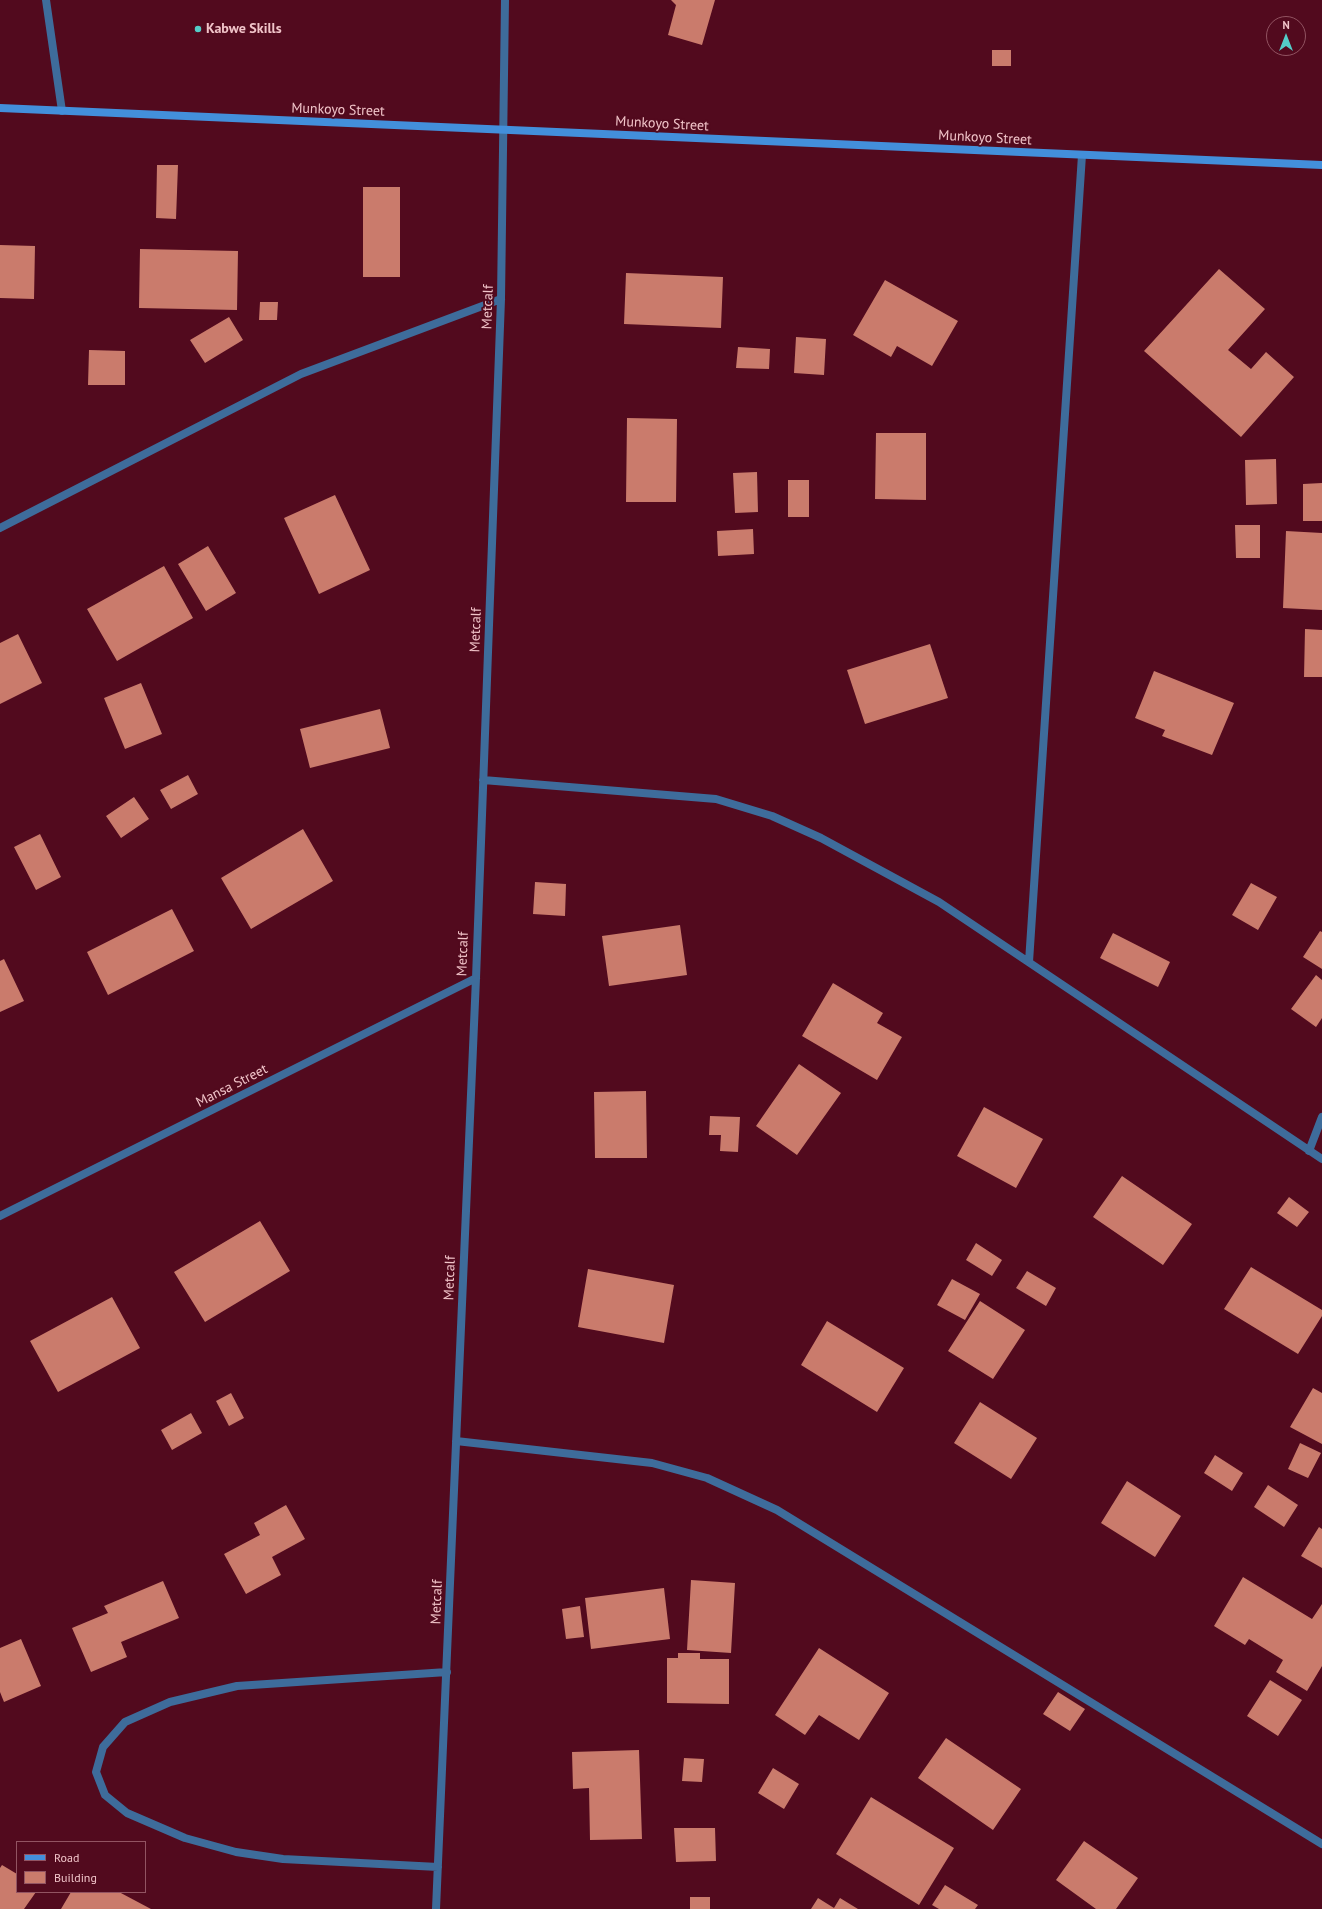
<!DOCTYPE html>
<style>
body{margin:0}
#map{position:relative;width:1322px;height:1909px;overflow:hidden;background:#520a1e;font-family:"PT Sans",sans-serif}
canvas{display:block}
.legend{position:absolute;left:16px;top:1841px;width:130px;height:52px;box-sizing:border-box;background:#520a1e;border:1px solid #925462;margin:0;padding:5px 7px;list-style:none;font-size:12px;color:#f1c4c9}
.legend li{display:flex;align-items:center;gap:8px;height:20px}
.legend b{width:20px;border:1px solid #925462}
.north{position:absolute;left:1266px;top:16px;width:40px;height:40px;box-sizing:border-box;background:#520a1e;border:1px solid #925462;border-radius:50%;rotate:0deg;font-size:11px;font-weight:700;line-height:16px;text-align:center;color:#f1c4c9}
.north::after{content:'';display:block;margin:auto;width:14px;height:18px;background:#54cdc8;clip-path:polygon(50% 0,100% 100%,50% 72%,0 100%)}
</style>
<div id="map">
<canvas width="1322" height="1909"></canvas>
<ul class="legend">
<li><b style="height:5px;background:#438fdb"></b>Road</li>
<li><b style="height:11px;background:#ca7b6c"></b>Building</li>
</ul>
<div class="north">N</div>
</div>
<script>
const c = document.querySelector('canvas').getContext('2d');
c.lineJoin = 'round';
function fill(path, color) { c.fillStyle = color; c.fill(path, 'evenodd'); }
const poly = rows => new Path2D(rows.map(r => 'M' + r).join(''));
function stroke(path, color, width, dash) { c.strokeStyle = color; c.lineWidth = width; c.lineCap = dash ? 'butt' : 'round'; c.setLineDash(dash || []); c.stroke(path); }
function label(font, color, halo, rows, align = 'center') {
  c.font = font + ' "PT Sans",sans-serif'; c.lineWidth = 4; c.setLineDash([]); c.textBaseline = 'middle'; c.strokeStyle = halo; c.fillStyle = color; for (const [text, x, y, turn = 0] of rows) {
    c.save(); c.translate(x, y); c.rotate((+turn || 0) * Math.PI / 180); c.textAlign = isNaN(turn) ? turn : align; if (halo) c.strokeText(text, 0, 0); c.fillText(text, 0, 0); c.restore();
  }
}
fill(poly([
 [671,0,715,0,702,45,668,35,676,5],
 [992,50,1011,50,1011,66,992,66],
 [157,165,178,165,176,219,156,218],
 [363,187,400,187,400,277,363,277],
 [0,245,35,246,34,299,0,298],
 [140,249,238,251,237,310,139,308],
 [1219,269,1265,309,1228,350,1251,369,1266,352,1294,377,1241,437,1144,351],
 [626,273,723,277,721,328,624,324],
 [885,280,958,321,932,366,897,346,891,357,853,335],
 [260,302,278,302,277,320,259,320],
 [229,317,243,340,205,363,190,340],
 [796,337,826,339,824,375,794,373],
 [738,347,770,349,769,369,736,368],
 [89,350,125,351,125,385,88,385],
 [627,418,677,419,676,502,626,502],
 [876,433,926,433,926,500,875,499],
 [1276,459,1277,504,1246,505,1245,460],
 [757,472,758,512,735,513,733,473],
 [788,480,809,480,809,517,788,517],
 [1322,483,1322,521,1303,521,1303,484],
 [335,495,370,570,319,594,284,518],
 [1235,525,1260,525,1260,558,1236,558],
 [753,529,754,554,718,556,717,531],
 [1286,531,1322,533,1322,610,1283,608],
 [208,546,236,593,206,611,178,564],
 [164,566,193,618,117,661,87,609],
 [1305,629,1322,630,1322,677,1304,677],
 [18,634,42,683,0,704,0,643],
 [930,644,948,698,865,724,847,670],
 [1154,671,1234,703,1212,755,1162,736,1165,730,1135,718],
 [141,683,162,734,125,749,104,698],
 [380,709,390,748,310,768,300,729],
 [188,775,198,794,171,809,160,790],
 [134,797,149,819,121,838,106,816],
 [303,829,333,881,251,929,221,878],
 [40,834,61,877,36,890,14,847],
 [535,882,566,884,565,916,533,914],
 [1251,883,1277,897,1258,930,1232,915],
 [172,909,194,951,108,995,87,952],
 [680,925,687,975,609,986,602,936],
 [1320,931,1322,932,1322,969,1303,957],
 [1113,933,1170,962,1158,987,1100,958],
 [4,959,24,1001,0,1012,0,961],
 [1316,975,1322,980,1322,1018,1316,1027,1291,1009],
 [833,983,883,1013,877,1023,902,1037,877,1080,802,1036],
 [799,1064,841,1093,797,1155,756,1126],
 [646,1091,647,1158,595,1158,594,1092],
 [984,1107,1043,1139,1016,1188,957,1156],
 [710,1116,740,1117,738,1152,720,1151,721,1135,709,1135],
 [1122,1176,1192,1224,1163,1265,1093,1217],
 [1289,1197,1309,1212,1297,1227,1277,1213],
 [260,1221,290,1271,205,1322,174,1272],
 [976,1243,1002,1260,992,1276,966,1260],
 [1251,1267,1322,1310,1322,1316,1298,1354,1224,1309],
 [588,1269,674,1285,664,1343,578,1327],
 [1027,1271,1056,1288,1046,1306,1016,1288],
 [952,1279,980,1294,965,1320,937,1305],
 [112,1297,140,1348,58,1392,30,1341],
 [980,1301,1025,1330,993,1379,948,1351],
 [827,1321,904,1368,877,1412,801,1365],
 [1313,1388,1322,1393,1322,1444,1290,1427],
 [231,1393,244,1418,229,1426,216,1401],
 [980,1402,1037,1438,1011,1479,954,1443],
 [191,1413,202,1433,172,1450,161,1430],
 [1300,1443,1321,1453,1308,1478,1288,1469],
 [1215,1455,1243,1473,1232,1491,1204,1473],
 [1127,1481,1181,1516,1155,1557,1101,1523],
 [1268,1485,1298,1505,1284,1527,1254,1507],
 [286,1505,305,1539,272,1557,281,1575,246,1594,224,1554,260,1535,254,1523],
 [1319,1527,1322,1529,1322,1568,1301,1556],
 [1243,1577,1312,1619,1322,1604,1322,1666,1307,1691,1276,1672,1283,1660,1249,1639,1245,1645,1214,1626],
 [691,1580,735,1583,731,1653,687,1650],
 [163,1581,179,1618,121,1642,127,1657,91,1672,72,1628,108,1613,104,1606],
 [664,1588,670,1639,591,1649,585,1598],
 [580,1606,584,1637,566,1639,562,1609],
 [21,1639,41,1686,4,1702,0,1692,0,1648],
 [819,1648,889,1693,859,1740,819,1715,805,1735,775,1715],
 [678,1653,700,1653,700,1659,729,1659,729,1704,667,1703,667,1658,678,1658],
 [1270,1680,1302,1700,1278,1736,1247,1716],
 [1058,1692,1085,1709,1070,1731,1043,1714],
 [946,1738,1021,1789,993,1830,918,1778],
 [639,1750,642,1839,590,1840,589,1788,573,1789,572,1752],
 [684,1758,704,1759,702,1782,682,1781],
 [773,1768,799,1784,784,1809,758,1793],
 [871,1797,954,1848,919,1905,836,1854],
 [674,1828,715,1828,716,1861,676,1862],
 [1084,1841,1138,1878,1116,1909,1096,1909,1056,1880],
 [2,1865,17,1874,17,1892,36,1892,24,1909,0,1909,0,1868],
 [945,1885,978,1905,975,1909,939,1909,932,1905],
 [71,1892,119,1892,151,1909,61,1909],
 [690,1897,710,1897,710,1909,690,1909],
 [818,1898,834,1908,840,1898,858,1909,811,1909]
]), '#ca7b6c');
stroke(poly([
 [46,0,62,111]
]), '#3e6c9b', 8);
stroke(poly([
 [0,528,301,374,501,299],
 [483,780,716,799,772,816,821,838,939,902,1322,1159],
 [1029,962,1082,155],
 [1309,1151,1322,1117],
 [0,1216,476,978],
 [456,1441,652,1463,707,1478,777,1510,1322,1844],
 [438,1867,283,1859,236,1852,185,1838,127,1813,105,1795,96,1772,103,1747,125,1722,170,1702,237,1686,447,1672],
 [436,1909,476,978,501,299,505,0]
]), '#3e6c9b', 8);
stroke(poly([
 [0,108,1322,165]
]), '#438fdb', 8);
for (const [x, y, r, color] of [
 [198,29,4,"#54cdc8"]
]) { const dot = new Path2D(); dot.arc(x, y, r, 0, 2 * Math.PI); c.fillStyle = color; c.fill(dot); stroke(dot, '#520a1e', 1.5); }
label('bold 14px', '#f1c4c9', '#520a1e', [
 ["Kabwe Skills",206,29]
], 'left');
label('14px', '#f1c4c9', '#520a1e', [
 ["Munkoyo Street",338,110,2],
 ["Munkoyo Street",662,124,3],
 ["Munkoyo Street",985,138,3],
 ["Metcalf",488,307,-88],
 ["Metcalf",476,630,-88],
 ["Metcalf",463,954,-88],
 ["Mansa Street",232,1086,-27],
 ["Metcalf",450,1278,-88],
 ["Metcalf",437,1602,-88]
]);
</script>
